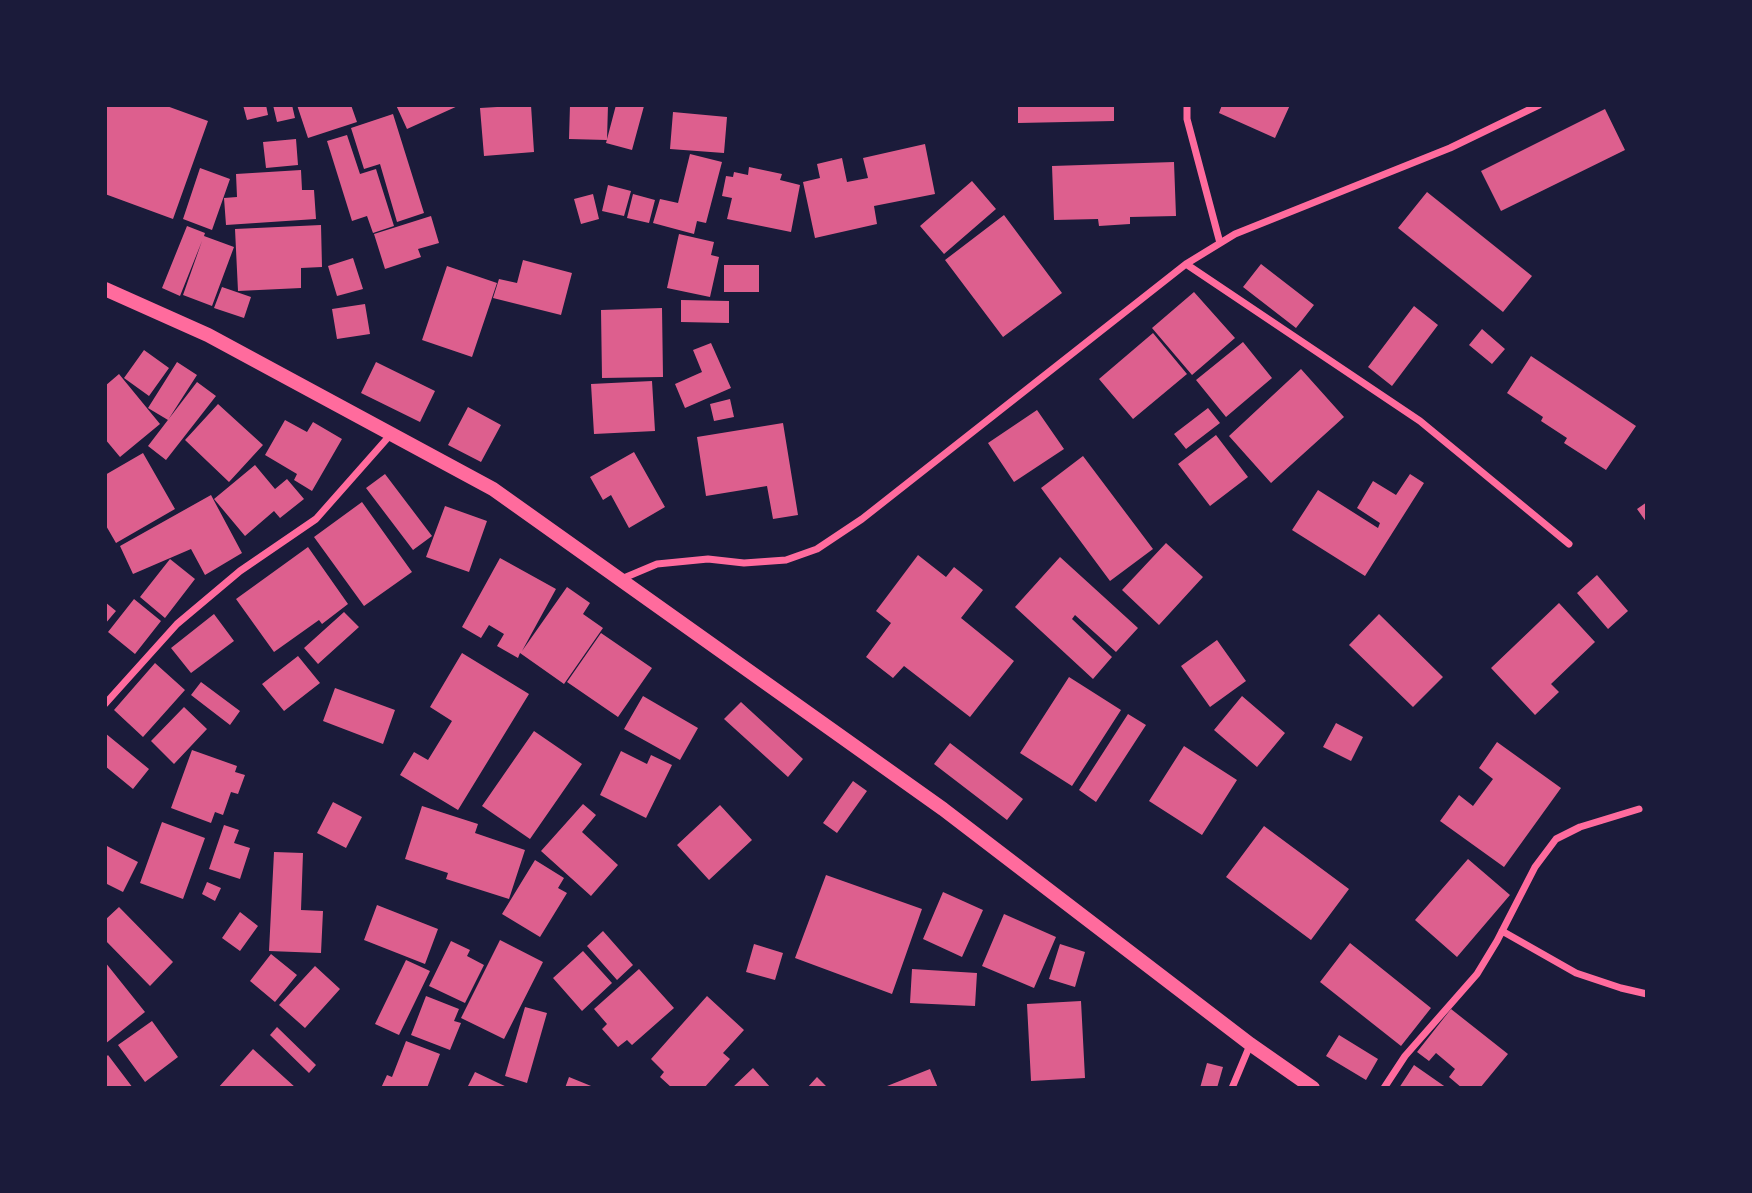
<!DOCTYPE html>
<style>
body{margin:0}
#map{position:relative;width:1752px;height:1193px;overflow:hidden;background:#1b1b3a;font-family:Signika,sans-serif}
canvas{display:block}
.frame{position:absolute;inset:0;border:107px solid #1b1b3a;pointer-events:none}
</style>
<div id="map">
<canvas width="1752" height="1193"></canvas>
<div class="frame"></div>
</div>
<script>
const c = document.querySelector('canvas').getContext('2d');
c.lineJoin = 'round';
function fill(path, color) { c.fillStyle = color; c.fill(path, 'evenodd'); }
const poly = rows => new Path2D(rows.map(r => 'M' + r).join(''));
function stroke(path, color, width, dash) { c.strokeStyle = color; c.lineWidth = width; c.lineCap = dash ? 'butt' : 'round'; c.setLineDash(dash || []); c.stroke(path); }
fill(poly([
 [105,105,164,105,208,121,173,219,105,194],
 [243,105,266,105,268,115,247,120],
 [273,105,292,105,295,118,277,122],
 [297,105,351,105,357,122,308,138],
 [396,105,460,105,407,129],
 [531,105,534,152,484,156,480,108],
 [570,105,608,105,607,140,569,139],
 [616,105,644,106,632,150,606,143],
 [1018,105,1114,105,1114,121,1018,123],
 [1222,105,1290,105,1275,138,1219,113],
 [1605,109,1625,150,1501,211,1481,171],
 [673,112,727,117,724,153,670,149],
 [393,114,424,213,397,222,380,164,364,169,351,128],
 [347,135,360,174,376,169,394,226,373,233,367,216,352,221,327,141],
 [296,139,298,165,266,168,263,142],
 [925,144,935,194,874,206,877,224,815,238,803,182,820,178,817,164,842,158,847,182,868,178,863,158],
 [690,154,722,162,706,223,697,221,694,234,653,223,660,199,678,203],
 [1174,162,1176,216,1130,217,1130,224,1099,226,1098,219,1054,220,1052,166],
 [749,167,782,174,780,180,800,185,791,232,727,219,732,198,722,196,726,176,733,177,734,172,748,175],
 [200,168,230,179,212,230,183,219],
 [301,170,302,190,314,190,316,219,226,225,224,198,237,197,236,174],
 [972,181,996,209,944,254,920,226],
 [608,185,631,191,624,216,602,211],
 [1427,192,1532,276,1503,312,1398,228],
 [593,194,599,219,581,224,574,199],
 [633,194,655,200,649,223,627,218],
 [1004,215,1062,293,1003,337,945,260],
 [431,216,439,243,418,249,421,257,385,269,374,234],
 [321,225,322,267,301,268,301,288,238,291,235,229],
 [187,226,205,233,204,236,234,247,212,306,183,295,202,241,180,296,162,288],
 [679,234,714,242,711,255,719,257,710,297,667,288],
 [353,258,363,289,337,296,328,266],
 [523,260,572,273,561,315,493,298,499,279,517,283],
 [1261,264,1314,305,1296,328,1243,287],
 [724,265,759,265,759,292,724,292],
 [447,266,497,283,472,357,422,340],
 [222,287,251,297,244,318,214,308],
 [1194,292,1235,338,1192,375,1152,328],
 [681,300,729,301,729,323,681,322],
 [365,304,370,334,337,339,332,309],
 [1414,306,1438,325,1392,386,1368,367],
 [662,308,663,377,602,378,601,310],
 [1482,329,1505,349,1492,364,1469,345],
 [1153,333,1187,374,1133,419,1099,379],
 [1243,342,1272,378,1226,417,1196,380],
 [711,343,731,388,685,408,675,384,702,372,693,350],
 [144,350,169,368,149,396,124,378],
 [1531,356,1636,426,1606,470,1564,443,1567,438,1541,421,1543,417,1507,393],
 [177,362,197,375,168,420,148,408],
 [376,362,435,391,420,422,361,393],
 [1301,369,1344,417,1271,483,1229,436],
 [119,374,160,424,120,457,105,439,105,386],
 [652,381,655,431,594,434,591,384],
 [197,382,216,396,166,460,148,446],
 [730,399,734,417,714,421,710,404],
 [218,404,263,445,229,482,185,440],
 [468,407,501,425,481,462,448,445],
 [1208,408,1220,423,1186,449,1174,434],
 [1037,410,1064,449,1014,482,988,443],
 [285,420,307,432,313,422,342,439,312,491,294,480,297,474,265,455],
 [783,423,798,515,773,519,767,486,706,496,697,437],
 [1216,435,1248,477,1210,506,1178,464],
 [634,452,665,507,629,528,611,495,603,500,590,477],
 [143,453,175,509,116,543,105,524,105,475],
 [1083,456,1153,549,1110,581,1041,488],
 [255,465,275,489,287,479,304,499,280,518,274,511,245,536,214,499],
 [385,474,432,536,413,550,366,488],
 [1410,474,1424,483,1365,576,1292,530,1318,490,1378,528,1380,523,1357,508,1373,481,1396,495],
 [211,495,242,553,205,575,191,549,133,574,120,546],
 [362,502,412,572,364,606,314,537],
 [1647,502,1647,523,1637,509],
 [445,506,487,521,469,572,426,557],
 [1166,543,1203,577,1159,625,1122,590],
 [308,547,348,604,322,624,319,620,274,652,236,599],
 [918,555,946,577,954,567,983,590,961,618,1014,661,970,717,904,666,893,678,866,657,891,623,876,611],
 [1060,557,1138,628,1116,652,1075,615,1072,619,1112,657,1093,679,1015,607],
 [500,558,556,589,522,651,567,587,590,603,583,614,603,628,564,684,520,653,518,658,497,646,504,634,489,625,481,638,462,627],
 [170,559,195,579,165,618,140,597],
 [1597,575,1628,611,1608,629,1577,593],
 [134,599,161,621,135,654,108,632],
 [105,602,116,611,105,624],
 [1559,603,1595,642,1551,684,1559,692,1535,715,1491,668],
 [344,612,359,627,318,664,304,648],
 [214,614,234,641,191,673,171,648],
 [1379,614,1443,677,1413,707,1349,645],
 [601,633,652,668,618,717,567,682],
 [1217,640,1246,681,1210,707,1181,666],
 [462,653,529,694,458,810,400,775,414,752,428,760,452,721,430,707],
 [298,656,320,683,284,711,262,684],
 [155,663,185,690,143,737,114,710],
 [1069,677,1121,710,1072,786,1020,753],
 [201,682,240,711,230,725,191,695],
 [335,688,395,710,383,744,323,721],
 [643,696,698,728,680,760,624,729],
 [1242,696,1285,733,1257,767,1214,730],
 [741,702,803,759,788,777,724,719],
 [184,707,207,729,174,764,151,741],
 [1128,714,1146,725,1096,802,1079,790],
 [1336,723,1363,737,1351,761,1323,747],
 [534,731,582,764,530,839,482,806],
 [105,733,149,769,133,789,105,766],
 [1497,742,1561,788,1504,867,1440,821,1459,795,1473,806,1493,779,1479,768],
 [950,743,1023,799,1007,820,934,764],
 [1184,746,1237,780,1202,835,1149,801],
 [192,750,237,766,235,772,245,775,238,794,231,792,223,815,215,812,211,823,171,808],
 [621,751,647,764,651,755,672,765,646,818,600,795],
 [853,781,867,791,837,833,823,823],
 [333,802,362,817,346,848,317,833],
 [583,804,596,815,582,832,618,865,591,896,541,851],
 [720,805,752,840,709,880,677,845],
 [422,806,478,824,475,833,525,850,509,899,446,879,448,873,405,859],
 [162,822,205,838,183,899,140,883],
 [224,825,239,830,234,843,250,848,240,879,209,869],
 [1264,826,1349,889,1311,940,1226,877],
 [105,845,138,862,123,892,105,883],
 [274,852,303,853,301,910,323,911,321,953,269,951],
 [1468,859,1510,895,1457,957,1415,920],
 [535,860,564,878,558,888,567,893,540,937,502,914],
 [826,875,922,909,892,994,795,958],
 [207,882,221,888,215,901,202,894],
 [943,892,983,910,962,957,923,939],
 [377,905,438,929,425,964,364,940],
 [119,907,173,962,150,986,105,940,105,920],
 [240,912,258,926,240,951,222,938],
 [1004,914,1056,937,1034,988,982,966],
 [603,931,633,965,617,980,587,946],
 [500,940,543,962,504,1039,461,1018],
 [451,941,470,950,467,956,484,965,465,1003,429,986],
 [1350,943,1431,1008,1401,1046,1320,982],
 [754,944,783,953,775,980,746,972],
 [1060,944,1085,952,1075,987,1049,979],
 [583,951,612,983,582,1011,553,978],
 [271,954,297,975,275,1002,250,981],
 [406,960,430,971,399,1035,375,1024],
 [105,962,145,1012,105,1044],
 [315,966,340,989,305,1028,279,1005],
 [639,969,674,1008,632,1045,627,1040,618,1047,602,1029,607,1024,594,1009],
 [912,969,977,973,975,1006,910,1003],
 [426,996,459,1009,454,1021,461,1023,450,1050,411,1035],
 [707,996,744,1030,723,1053,730,1059,704,1088,672,1088,660,1077,664,1072,651,1059],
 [1081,1001,1085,1078,1031,1081,1027,1004],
 [525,1007,547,1013,527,1083,505,1076],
 [1451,1009,1508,1054,1480,1088,1462,1088,1449,1077,1455,1069,1436,1053,1429,1061,1417,1052],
 [152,1021,178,1057,145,1082,118,1045],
 [277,1027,316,1065,309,1073,270,1035],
 [1339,1035,1378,1059,1366,1080,1326,1056],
 [406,1041,440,1054,427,1088,381,1088,387,1075,392,1077],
 [253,1049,296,1088,218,1088],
 [108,1055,133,1088,105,1088,105,1058],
 [1207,1063,1223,1067,1217,1088,1200,1088],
 [1414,1065,1447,1088,1399,1088],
 [753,1068,771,1088,732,1088],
 [930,1069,938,1088,882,1088],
 [475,1072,509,1088,467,1088],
 [569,1077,596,1088,565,1088],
 [817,1077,828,1088,807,1088]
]), '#dd5f8e');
stroke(poly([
 [1187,105,1187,119,1220,243],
 [1186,264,1420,421,1569,544],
 [619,580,657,564,708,559,744,563,786,560,817,549,862,519,1186,264,1235,234,1450,148,1539,105],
 [105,704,177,624,240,571,316,519,392,433],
 [1502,931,1576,973,1621,988,1647,994],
 [1232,1088,1250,1045],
 [1384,1088,1405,1056,1477,974,1497,941,1535,867,1556,839,1580,827,1639,809]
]), '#ff6b9d', 7);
stroke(poly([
 [105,289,208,335,493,489,943,809,1250,1044,1313,1088]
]), '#ff6b9d', 14);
</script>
